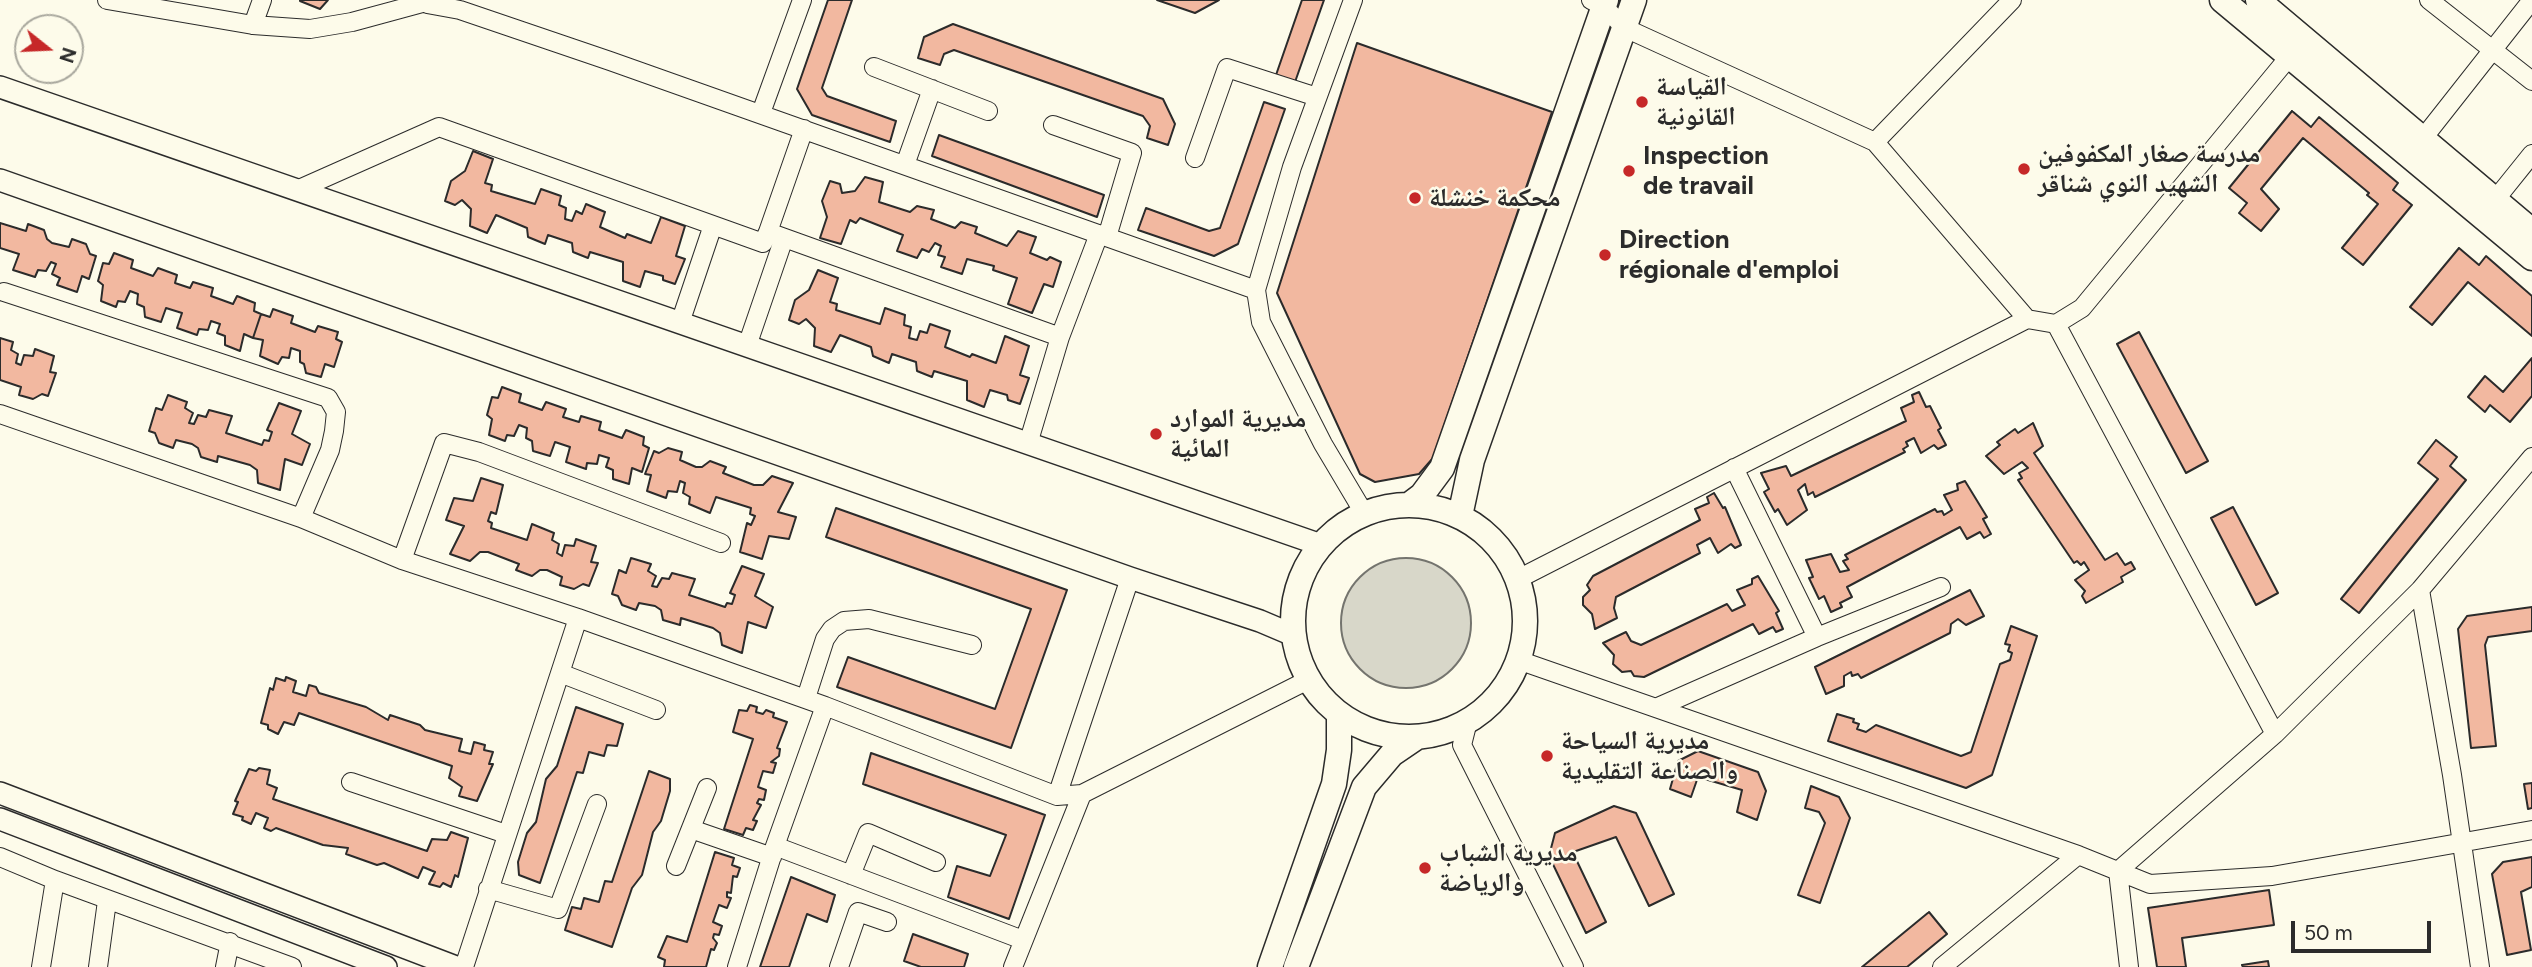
<!DOCTYPE html>
<meta charset="utf-8">
<style>
body{margin:0}
#map{position:relative;width:2532px;height:967px;overflow:hidden;background:#fdfbea;font-family:Figtree,sans-serif}
canvas{display:block}
.north{position:absolute;left:14px;top:14px;width:70px;height:70px;box-sizing:border-box;background:#fdfbea;border:2px solid #a9a89e;border-radius:50%;rotate:108deg;font-size:19px;font-weight:700;line-height:28px;text-align:center;color:#2b2b2b}
.north::after{content:'';display:block;margin:auto;width:24px;height:32px;background:#c62828;clip-path:polygon(50% 0,100% 100%,50% 72%,0 100%)}
.scale{position:absolute;left:2291px;top:921px;width:140px;height:32px;box-sizing:border-box;border:4px solid #2b2b2b;border-top:0;padding-left:9px;font-size:21px;line-height:24px;white-space:nowrap;color:#2b2b2b;-webkit-text-stroke:5px #fdfbea;paint-order:stroke}
</style>
<div id="map">
<canvas width="2532" height="967"></canvas>
<div class="north">N</div>
<div class="scale">50 m</div>
</div>
<script>
const c = document.querySelector('canvas').getContext('2d');
c.lineJoin = 'round';
function fill(path, color) { c.fillStyle = color; c.fill(path, 'evenodd'); }
const poly = rows => new Path2D(rows.map(r => 'M' + r).join(''));
function stroke(path, color, width, dash) { c.strokeStyle = color; c.lineWidth = width; c.lineCap = dash ? 'butt' : 'round'; c.setLineDash(dash || []); c.stroke(path); }
function label(font, color, halo, rows, align = 'center') {
  c.font = font + ' Figtree,"Noto Naskh Arabic",sans-serif'; c.lineWidth = 5; c.setLineDash([]); c.textBaseline = 'middle'; c.strokeStyle = halo; c.fillStyle = color; for (const [text, x, y, turn = 0] of rows) {
    c.save(); c.translate(x, y); c.rotate((+turn || 0) * Math.PI / 180); c.textAlign = isNaN(turn) ? turn : align; if (halo) c.strokeText(text, 0, 0); c.fillText(text, 0, 0); c.restore();
  }
}
const water = poly([
 '1341 623a65 65 0 1 1 130 0a65 65 0 1 1-130 0Z'
]);
fill(water, '#d8d7c9');
stroke(water, '#74746e', 2);
const building = poly([
 [328,0,320,9,300,1,300,0,328,0],
 [828,0,852,0,822,88,827,96,896,121,890,142,812,115,797,89,828,0],
 [1157,0,1219,0,1195,13,1157,0],
 [1302,0,1324,0,1295,82,1276,75,1302,0],
 [953,24,1163,99,1175,124,1168,145,1147,138,1150,126,1143,116,954,50,944,54,940,65,918,58,924,37,953,24],
 [1357,43,1552,112,1433,458,1419,474,1375,482,1360,474,1277,293,1357,43],
 [1264,102,1285,109,1238,244,1214,256,1138,230,1146,208,1209,231,1220,228,1264,102],
 [2292,111,2311,127,2319,117,2398,183,2393,190,2412,205,2363,265,2342,248,2378,204,2367,195,2369,193,2303,138,2261,189,2279,209,2261,231,2239,213,2247,203,2229,188,2292,111],
 [939,135,1104,195,1097,217,932,156,939,135],
 [473,151,493,159,485,183,492,185,491,191,535,204,541,189,561,196,559,205,566,208,565,219,572,221,576,211,582,214,586,204,605,212,600,227,625,238,627,234,651,243,661,217,685,226,676,256,685,259,675,284,663,280,663,276,645,271,640,287,623,281,623,262,590,252,588,258,573,252,572,243,548,235,545,244,528,237,527,228,496,215,487,233,470,226,471,209,462,200,455,205,445,201,451,181,465,171,473,151],
 [865,177,883,182,879,202,910,212,917,206,934,210,931,219,955,228,961,222,977,227,975,233,1007,246,1018,231,1036,237,1030,253,1047,260,1050,257,1061,262,1053,287,1044,284,1032,313,1008,304,1017,278,993,270,994,266,967,259,962,274,941,267,945,257,938,255,941,246,935,243,929,252,922,249,917,258,897,251,903,235,860,218,856,223,850,220,841,244,820,238,827,217,822,201,830,181,840,184,842,193,855,191,865,177],
 [0,223,26,231,28,224,44,230,47,239,52,243,69,247,72,239,86,244,90,254,96,256,89,279,82,276,77,292,57,285,60,278,52,274,56,264,51,262,46,271,38,270,35,277,13,270,19,254,0,248,0,223],
 [2459,248,2479,265,2486,256,2532,296,2532,336,2468,282,2432,325,2410,307,2459,248],
 [114,253,133,260,131,268,153,276,158,268,177,275,175,283,190,288,193,282,213,288,211,296,233,304,237,296,255,303,254,311,261,314,253,338,244,334,240,351,225,345,225,336,217,333,220,324,211,321,208,330,199,329,197,335,177,328,182,313,166,308,161,322,145,317,144,307,137,304,138,294,130,291,125,302,118,301,116,307,101,301,103,285,98,281,103,263,109,264,114,253],
 [818,270,838,278,830,302,837,304,836,310,880,324,885,308,905,315,904,325,911,327,909,338,917,340,920,331,927,333,930,324,950,331,945,347,970,357,972,354,996,363,1005,336,1029,346,1020,375,1029,378,1020,404,1008,400,1007,395,990,390,984,407,967,400,967,381,934,371,932,377,917,371,916,362,892,354,889,363,873,356,871,347,840,335,831,352,814,346,815,328,806,319,799,324,789,320,795,300,809,290,818,270],
 [273,309,293,316,291,323,315,332,318,326,338,332,336,339,342,342,334,367,325,364,321,377,306,373,304,364,300,362,300,351,291,348,289,358,282,357,278,364,260,356,263,340,253,338,261,314,270,317,273,309],
 [2139,332,2208,461,2186,473,2117,344,2139,332],
 [0,338,13,342,11,350,18,354,16,363,21,365,24,355,33,356,35,349,54,356,50,372,56,373,48,396,42,394,33,399,19,395,21,387,0,380,0,338],
 [2532,358,2532,396,2510,422,2490,405,2485,412,2468,397,2485,376,2503,392,2532,358],
 [502,387,521,394,519,402,542,410,546,402,566,409,563,417,579,422,581,416,601,422,599,430,622,438,626,430,644,437,643,445,649,448,642,472,632,468,629,484,613,479,613,470,606,467,609,458,599,455,597,464,587,463,586,469,566,462,570,447,555,442,550,456,533,451,532,441,526,438,527,428,519,425,514,436,507,435,505,441,489,435,492,419,487,415,492,397,498,398,502,387],
 [1919,392,1926,407,1930,406,1941,428,1938,430,1946,445,1938,449,1934,445,1921,453,1914,438,1906,442,1908,446,1903,449,1905,452,1815,497,1813,492,1808,495,1805,484,1798,490,1807,510,1787,525,1778,509,1775,512,1764,492,1769,489,1761,473,1786,466,1791,476,1906,421,1901,408,1914,402,1912,395,1919,392],
 [168,395,187,402,185,408,193,413,189,423,194,424,198,415,206,417,209,410,232,416,226,433,262,445,264,440,269,441,272,432,267,430,279,403,301,411,292,434,310,444,302,465,285,459,280,490,258,483,257,470,250,465,218,456,217,462,201,457,198,448,192,444,176,440,173,448,159,443,155,433,149,431,156,408,162,410,168,395],
 [2033,423,2043,446,2034,453,2105,560,2117,553,2125,565,2131,562,2135,569,2121,577,2123,582,2086,603,2082,596,2085,591,2075,580,2089,570,2084,562,2081,565,2077,561,2074,563,2018,480,2022,478,2019,473,2028,468,2022,462,2004,474,1986,456,2000,445,1997,442,2015,429,2018,433,2033,423],
 [2436,440,2457,457,2450,466,2466,480,2359,613,2341,599,2438,479,2418,463,2436,440],
 [668,448,682,452,680,460,696,467,702,467,710,461,726,467,723,473,754,485,763,485,772,476,793,483,778,512,796,517,789,539,769,536,762,559,740,552,747,523,751,525,755,516,750,514,751,508,716,497,710,513,689,504,690,497,683,493,685,483,680,481,677,492,668,491,666,498,647,491,651,475,645,474,654,451,659,453,668,448],
 [481,478,503,485,496,514,491,512,488,521,492,523,491,528,527,540,532,524,554,533,552,540,559,544,557,553,562,556,565,545,574,546,576,539,596,546,591,562,598,563,589,586,583,584,574,589,560,585,562,577,547,570,540,570,532,576,516,570,519,564,488,552,480,552,470,561,450,554,464,526,446,520,454,498,473,501,481,478],
 [1965,481,1987,517,1983,519,1991,534,1984,538,1980,532,1967,539,1960,527,1847,587,1852,597,1840,603,1842,607,1831,612,1824,596,1819,599,1809,578,1813,577,1806,560,1831,554,1840,572,1849,570,1843,561,1848,559,1845,555,1935,509,1937,512,1942,511,1944,515,1952,510,1944,495,1958,490,1957,484,1965,481],
 [1714,493,1723,508,1725,507,1741,545,1735,548,1731,544,1718,553,1710,538,1697,545,1700,553,1616,597,1614,608,1617,618,1595,629,1592,614,1583,605,1583,597,1590,590,1587,585,1593,576,1700,520,1695,509,1709,503,1707,497,1714,493],
 [2233,507,2278,593,2256,605,2211,518,2233,507],
 [836,508,1067,590,1011,748,837,687,848,657,995,709,1031,609,826,537,836,508],
 [631,558,651,564,648,571,656,576,652,586,657,587,662,578,669,579,672,573,695,579,689,595,725,607,727,603,732,604,735,595,730,593,742,566,764,574,755,596,773,607,766,628,748,622,742,653,722,645,720,633,713,628,681,618,680,625,663,620,661,610,655,606,639,603,636,610,622,605,618,596,612,594,619,570,626,573,631,558],
 [1758,576,1779,611,1776,613,1783,629,1776,632,1773,627,1759,634,1753,624,1644,677,1634,676,1631,671,1622,672,1613,664,1614,655,1603,643,1626,632,1631,641,1641,645,1727,604,1732,611,1745,605,1737,590,1752,584,1752,579,1758,576],
 [1970,590,1984,616,1966,625,1958,619,1951,624,1950,633,1861,678,1858,674,1852,676,1851,672,1844,676,1844,686,1826,694,1815,667,1970,590],
 [2532,607,2532,631,2488,637,2485,645,2496,746,2471,748,2458,629,2467,616,2532,607],
 [2011,626,2037,636,1992,775,1966,788,1828,741,1837,714,1854,719,1853,722,1859,724,1857,729,1866,732,1876,725,1961,756,1971,752,2000,664,2010,660,2012,653,2008,651,2010,645,2005,644,2011,626],
 [286,677,296,681,293,692,306,696,309,685,316,687,319,693,366,707,388,720,390,715,420,725,425,730,462,739,459,751,471,754,474,742,485,745,484,750,493,752,489,764,493,764,477,801,459,796,462,787,449,778,452,766,299,713,294,725,284,722,278,734,268,729,268,725,261,723,270,688,273,690,276,678,285,681,286,677],
 [750,705,757,707,756,712,763,714,766,710,774,713,773,717,787,722,777,748,780,749,779,756,771,762,776,763,773,773,763,771,758,787,766,790,764,800,759,799,757,803,761,805,753,820,757,821,753,830,746,828,743,835,724,829,753,739,733,732,739,710,747,711,750,705],
 [576,707,623,724,617,746,607,745,604,756,589,752,583,773,577,772,540,883,519,875,518,862,527,833,536,822,546,779,557,766,576,707],
 [1698,751,1758,772,1766,791,1757,820,1737,812,1742,790,1698,777,1691,797,1670,789,1678,761,1698,751],
 [871,753,1045,815,1009,919,948,897,957,866,990,876,1006,835,863,784,871,753],
 [259,768,270,770,267,784,277,788,273,799,427,851,432,839,447,840,451,832,468,838,458,877,455,875,451,887,443,883,440,887,429,884,435,872,423,867,418,878,384,863,377,865,346,854,348,848,323,845,276,828,271,831,264,828,268,818,256,813,251,824,242,820,243,817,233,814,238,802,235,801,249,769,256,771,259,768],
 [649,771,670,779,670,791,661,821,653,832,642,875,632,888,612,947,565,930,572,907,581,909,584,898,599,902,605,881,612,882,649,771],
 [2532,783,2532,808,2528,809,2524,784,2532,783],
 [1811,786,1839,797,1850,818,1820,903,1798,895,1825,823,1819,812,1805,808,1811,786],
 [1614,806,1636,813,1674,894,1649,906,1616,837,1576,851,1575,857,1606,922,1586,933,1549,856,1555,833,1614,806],
 [715,852,734,858,732,865,740,868,737,877,733,876,731,893,727,892,727,897,731,898,727,908,719,905,713,922,722,926,719,935,714,934,713,938,717,943,714,950,711,949,706,967,664,967,665,960,658,957,667,936,687,942,715,852],
 [2532,857,2532,887,2521,892,2531,950,2507,955,2492,874,2503,862,2532,857],
 [791,877,835,895,827,922,807,914,789,967,760,967,791,877],
 [2269,890,2274,925,2182,938,2186,967,2157,967,2148,908,2269,890],
 [1929,912,1947,934,1907,967,1862,967,1929,912],
 [913,934,968,954,964,967,921,967,904,961,913,934],
 [2268,961,2269,967,2243,967,2242,965,2268,961]
]);
fill(building, '#f2b8a0');
stroke(building, '#2b2b2b', 2);
const minor = poly([
 [107,0,253,25,310,29,352,22,433,0],
 [1353,0,1292,167,1256,290,1261,322,1323,444,1364,513],
 [1591,0,1603,6,1625,28,1875,142,2027,319],
 [2429,0,2532,81],
 [427,4,460,10,610,61,1256,290],
 [253,25,262,0],
 [874,67,988,111],
 [761,113,802,0],
 [1053,125,1132,153,1107,237],
 [804,129,768,232,1060,337],
 [1875,142,2012,0],
 [2417,146,2532,0],
 [1195,158,1227,68,1317,97],
 [905,165,932,89],
 [297,190,439,127,763,243,768,232],
 [2495,200,2532,154],
 [4,292,328,398,336,412,334,431,330,450,301,518],
 [680,323,713,225],
 [2056,324,2275,734],
 [747,346,784,238],
 [0,414,301,518,402,560,578,618,825,706,775,846,737,967],
 [1028,444,1060,337,1099,234],
 [1734,468,1817,637],
 [402,560,444,443,479,452,721,543],
 [1518,579,2027,319,2056,324,2082,308,2289,57],
 [2420,590,2452,775,2480,967],
 [1518,660,2078,855,2150,884,2272,876,2532,830],
 [560,673,656,710],
 [806,698,825,639,832,629,844,621,869,619,972,645],
 [825,706,1057,796],
 [1658,707,1817,637,1941,587],
 [1468,721,1462,745,1574,967],
 [351,782,506,834],
 [1082,794,1308,680],
 [691,829,772,857],
 [775,846,1023,940],
 [0,857,55,880],
 [676,866,707,788],
 [2118,871,2275,734,2420,590,2532,457],
 [2118,871,2129,967],
 [851,875,868,833,936,862],
 [488,889,558,909,597,804],
 [41,967,55,880,292,967],
 [98,967,107,901],
 [225,967,230,942],
 [464,967,578,618],
 [839,967,858,912,887,922],
 [1013,967,1082,794,1057,796,1130,578],
 [1942,967,2078,855]
]);
const tertiary = poly([
 [0,87,1321,545],
 [0,180,1130,578,1260,621,1293,635],
 [0,793,456,967],
 [0,819,386,967]
]);
const secondary = poly([
 [2222,0,2532,258],
 [2258,0,2532,231],
 [1410,504,1422,495,1442,468,1606,0],
 '1293 621a116 116 0 1 1 232 0a116 116 0 1 1-232 0Z',
 [1460,516,1472,460,1634,0],
 [1270,967,1334,784,1339,750,1339,715],
 [1296,967,1364,787,1392,754,1417,737]
]);
stroke(minor, '#2b2b2b', 20);
stroke(tertiary, '#2b2b2b', 24);
stroke(secondary, '#2b2b2b', 27);
stroke(minor, '#fdfbea', 18);
stroke(tertiary, '#fdfbea', 21);
stroke(secondary, '#fdfbea', 24);
for (const [x, y, r, color] of [
 [1642,102,7,"#c62828"],
 [2024,169,7,"#c62828"],
 [1629,171,7,"#c62828"],
 [1415,198,7,"#c62828"],
 [1605,255,7,"#c62828"],
 [1156,434,7,"#c62828"],
 [1547,756,7,"#c62828"],
 [1425,868,7,"#c62828"]
]) { const dot = new Path2D(); dot.arc(x, y, r, 0, 2 * Math.PI); c.fillStyle = color; c.fill(dot); stroke(dot, '#fdfbea', 2.5); }
label('bold 26px', '#2b2b2b', '#fdfbea', [
 ["القياسة",1656,87],
 ["القانونية",1656,117],
 ["مدرسة صغار المكفوفين",2038,154],
 ["الشهيد النوي شناقر",2038,184],
 ["Inspection",1643,156],
 ["de travail",1643,186],
 ["محكمة خنشلة",1429,198],
 ["Direction",1619,240],
 ["régionale d'emploi",1619,270],
 ["مديرية الموارد",1170,419],
 ["المائية",1170,449],
 ["مديرية السياحة",1561,741],
 ["والصناعة التقليدية",1561,771],
 ["مديرية الشباب",1439,853],
 ["والرياضة",1439,883]
], 'left');
</script>
